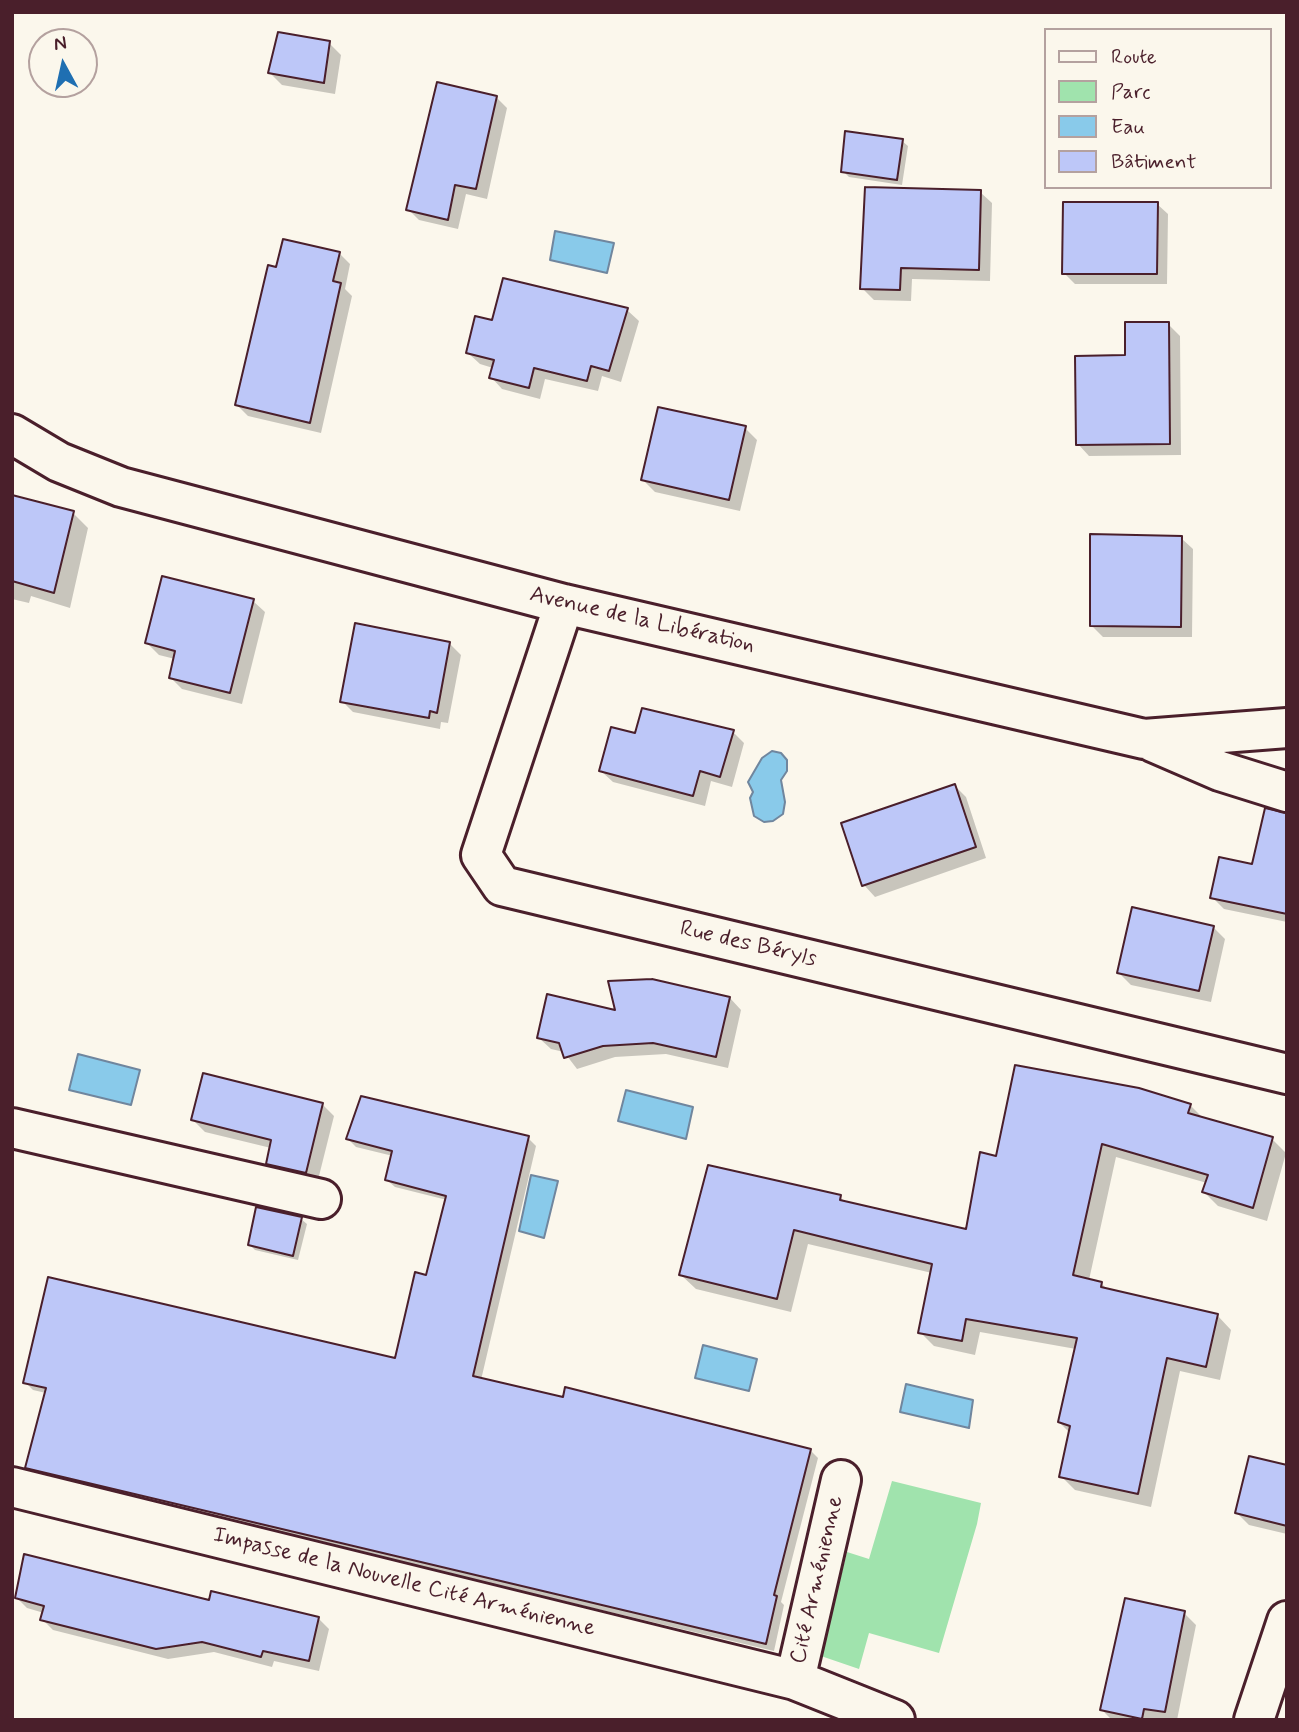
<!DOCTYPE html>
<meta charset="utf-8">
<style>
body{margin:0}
#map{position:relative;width:1299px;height:1732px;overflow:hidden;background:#fbf7ec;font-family:Mynerve,sans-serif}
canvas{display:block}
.frame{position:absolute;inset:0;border:14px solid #4a1f2b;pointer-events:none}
.legend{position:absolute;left:1044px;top:28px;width:228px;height:161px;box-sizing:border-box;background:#fbf7ec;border:2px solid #b4a19f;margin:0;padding:9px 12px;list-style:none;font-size:21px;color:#4a1f2b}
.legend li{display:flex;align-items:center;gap:14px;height:35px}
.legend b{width:35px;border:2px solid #b4a19f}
.north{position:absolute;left:28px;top:28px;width:70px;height:70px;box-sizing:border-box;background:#fbf7ec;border:2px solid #b4a19f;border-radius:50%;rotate:352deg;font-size:19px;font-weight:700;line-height:28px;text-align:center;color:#4a1f2b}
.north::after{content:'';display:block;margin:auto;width:24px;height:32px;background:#1f6fb2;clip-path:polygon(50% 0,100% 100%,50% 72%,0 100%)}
</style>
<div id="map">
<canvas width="1299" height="1732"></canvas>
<div class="frame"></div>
<ul class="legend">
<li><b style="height:9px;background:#fbf7ec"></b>Route</li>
<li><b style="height:19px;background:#a0e3ad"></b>Parc</li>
<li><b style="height:19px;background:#89caea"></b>Eau</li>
<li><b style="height:19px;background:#bdc7f8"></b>Bâtiment</li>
</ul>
<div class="north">N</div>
</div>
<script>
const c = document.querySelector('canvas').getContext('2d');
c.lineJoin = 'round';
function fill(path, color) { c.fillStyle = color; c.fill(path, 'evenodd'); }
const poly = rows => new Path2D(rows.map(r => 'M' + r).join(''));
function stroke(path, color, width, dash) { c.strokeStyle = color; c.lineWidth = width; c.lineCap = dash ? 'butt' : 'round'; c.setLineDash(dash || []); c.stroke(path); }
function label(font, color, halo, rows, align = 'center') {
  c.font = font + ' Mynerve,sans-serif'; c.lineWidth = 6; c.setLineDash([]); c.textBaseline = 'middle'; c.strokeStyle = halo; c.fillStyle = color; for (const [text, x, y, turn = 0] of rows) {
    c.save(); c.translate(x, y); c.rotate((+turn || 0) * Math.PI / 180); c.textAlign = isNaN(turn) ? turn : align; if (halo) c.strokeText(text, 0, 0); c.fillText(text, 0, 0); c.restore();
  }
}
fill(poly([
 [892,1481,981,1503,977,1524,939,1653,869,1633,859,1669,821,1656,847,1552,869,1559]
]), '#a0e3ad');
const water = poly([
 [555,231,614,243,607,273,550,260,555,231],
 [772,751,781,753,787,760,787,771,781,780,785,802,783,814,773,821,764,822,754,816,750,798,753,792,748,782,762,758,772,751],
 [78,1054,140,1070,131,1105,69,1090,78,1054],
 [626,1090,693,1107,686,1139,618,1121,626,1090],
 [531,1175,558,1181,544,1238,519,1231,531,1175],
 [703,1345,757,1359,749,1391,695,1378,703,1345],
 [906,1384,973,1400,969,1428,900,1412,906,1384]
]);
fill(water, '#89caea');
stroke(water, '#70869e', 2);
fill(poly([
 [329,43,341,55,335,94,282,85,270,73],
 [496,97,507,108,487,199,466,194,458,229,419,220,408,209],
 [902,141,908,146,902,185,849,177,843,171],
 [980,192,992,203,990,281,912,279,911,301,874,300,862,288],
 [1157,204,1168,214,1167,284,1075,284,1064,273],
 [339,253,350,264,345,289,352,296,321,433,248,416,237,405,277,269],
 [627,310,639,321,621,382,602,376,598,391,545,379,540,399,502,389,491,377,493,368,480,364,468,353,493,323],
 [1168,324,1180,336,1181,455,1089,456,1078,444,1126,357],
 [745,428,757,440,740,511,655,492,643,480],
 [12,497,73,513,88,528,70,608,31,596,29,603,12,599],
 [1181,538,1193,549,1192,637,1103,637,1091,625],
 [253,601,265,612,242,704,182,689,170,677,175,659,159,655,147,643],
 [450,644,461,655,448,723,441,722,440,729,353,712,342,701],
 [733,732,744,743,732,787,711,781,705,806,613,782,601,771],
 [955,786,966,797,986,858,875,897,864,885],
 [1287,827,1287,922,1224,909,1212,897,1253,866],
 [1213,927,1225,939,1211,1002,1131,985,1119,973],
 [730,998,741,1010,728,1068,666,1054,615,1057,577,1069,564,1052,551,1049,539,1038,618,1012],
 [322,1104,334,1116,317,1184,280,1175,267,1163,271,1148,205,1132,193,1120],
 [1190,1105,1204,1119,1272,1139,1286,1153,1267,1221,1218,1206,1204,1192,1207,1183,1116,1157,1089,1280,1101,1283,1108,1290,1217,1315,1231,1330,1220,1380,1180,1371,1151,1507,1075,1490,1061,1476,1070,1433,1059,1422,1076,1349,980,1332,975,1355,934,1346,920,1332,932,1273,808,1244,791,1312,696,1289,681,1275,840,1197,846,1203,967,1231,998,1158],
 [528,1138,536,1146,481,1380,810,1450,818,1458,781,1602,784,1605,774,1651,34,1475,27,1467,46,1393,33,1390,25,1382,396,1360,427,1277,447,1200,395,1187,387,1180,393,1156,356,1147,348,1139],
 [301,1219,307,1224,298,1260,255,1250,250,1245],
 [1287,1467,1287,1534,1249,1525,1237,1513],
 [17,1598,210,1602,318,1618,329,1629,319,1671,274,1661,272,1667,214,1652,168,1659,53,1630,42,1619,44,1613,27,1608],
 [1184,1613,1196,1625,1177,1720,1112,1720,1102,1710]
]), '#0003');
const building = poly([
 [278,32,330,41,324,83,268,73,278,32],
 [437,82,497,96,476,189,455,185,448,220,406,210,437,82],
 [845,131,903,139,897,180,841,172,845,131],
 [865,187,981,190,979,270,901,268,900,290,860,289,865,187],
 [1063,202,1158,202,1157,274,1062,274,1063,202],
 [283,239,340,252,333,281,341,283,310,423,235,405,268,265,276,267,283,239],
 [503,278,628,308,609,371,591,366,587,381,534,368,529,388,489,378,494,360,466,353,475,316,492,320,503,278],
 [1125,322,1169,322,1170,444,1076,445,1075,356,1125,355,1125,322],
 [658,407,746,426,729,500,641,480,658,407],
 [12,495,74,511,54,593,12,581,12,495],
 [1090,534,1182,536,1181,627,1090,626,1090,534],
 [162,576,254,599,230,693,169,678,175,651,145,643,162,576],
 [355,623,450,642,437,713,430,711,429,718,340,702,355,623],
 [642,708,734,730,720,777,700,771,693,796,599,771,611,727,635,733,642,708],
 [955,784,976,847,862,886,841,823,955,784],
 [1265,808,1287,813,1287,914,1210,898,1219,857,1252,864,1265,808],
 [1132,907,1214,926,1199,991,1117,973,1132,907],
 [652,979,730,997,716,1057,653,1043,603,1046,564,1058,559,1043,537,1038,547,994,615,1010,608,981,652,979],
 [1015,1065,1139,1088,1191,1104,1188,1113,1273,1137,1253,1208,1202,1192,1208,1175,1102,1144,1073,1275,1102,1282,1101,1287,1218,1314,1206,1367,1167,1358,1138,1494,1059,1477,1070,1426,1058,1422,1077,1338,966,1319,962,1341,918,1333,932,1264,794,1230,777,1299,679,1275,708,1165,841,1195,840,1200,966,1229,980,1152,996,1156,1015,1065],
 [203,1073,323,1103,306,1173,266,1164,271,1140,191,1120,203,1073],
 [361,1096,529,1136,473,1376,563,1397,565,1387,811,1449,774,1595,777,1596,766,1644,25,1468,46,1388,23,1383,48,1277,395,1358,415,1272,426,1275,446,1196,385,1180,392,1151,346,1139,361,1096],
 [256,1207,302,1217,293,1256,248,1245,256,1207],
 [1249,1456,1287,1465,1287,1526,1235,1513,1249,1456],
 [24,1554,209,1600,211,1591,319,1617,309,1661,263,1651,261,1657,202,1642,156,1649,40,1620,44,1606,15,1598,24,1554],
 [1125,1598,1185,1611,1165,1712,1144,1709,1142,1719,1100,1710,1125,1598]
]);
fill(building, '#bdc7f8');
stroke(building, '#4a1f2b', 2);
const minor = poly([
 [12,434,59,462,121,487,564,604,1144,739,1287,728],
 [564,604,481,855,502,886,1287,1074],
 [1153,742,1220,771,1287,792],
 [12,1128,321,1199],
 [12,1487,795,1680,895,1720],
 [795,1680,841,1480],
 [1254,1720,1287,1621]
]);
stroke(minor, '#4a1f2b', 44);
stroke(minor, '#fbf7ec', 38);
label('23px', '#4a1f2b', '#fbf7ec', [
 ["Avenue de la Libération",642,621,13],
 ["Rue des Béryls",748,945,13],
 ["Cité Arménienne",818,1580,-77],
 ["Impasse de la Nouvelle Cité Arménienne",404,1583,14]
]);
</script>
